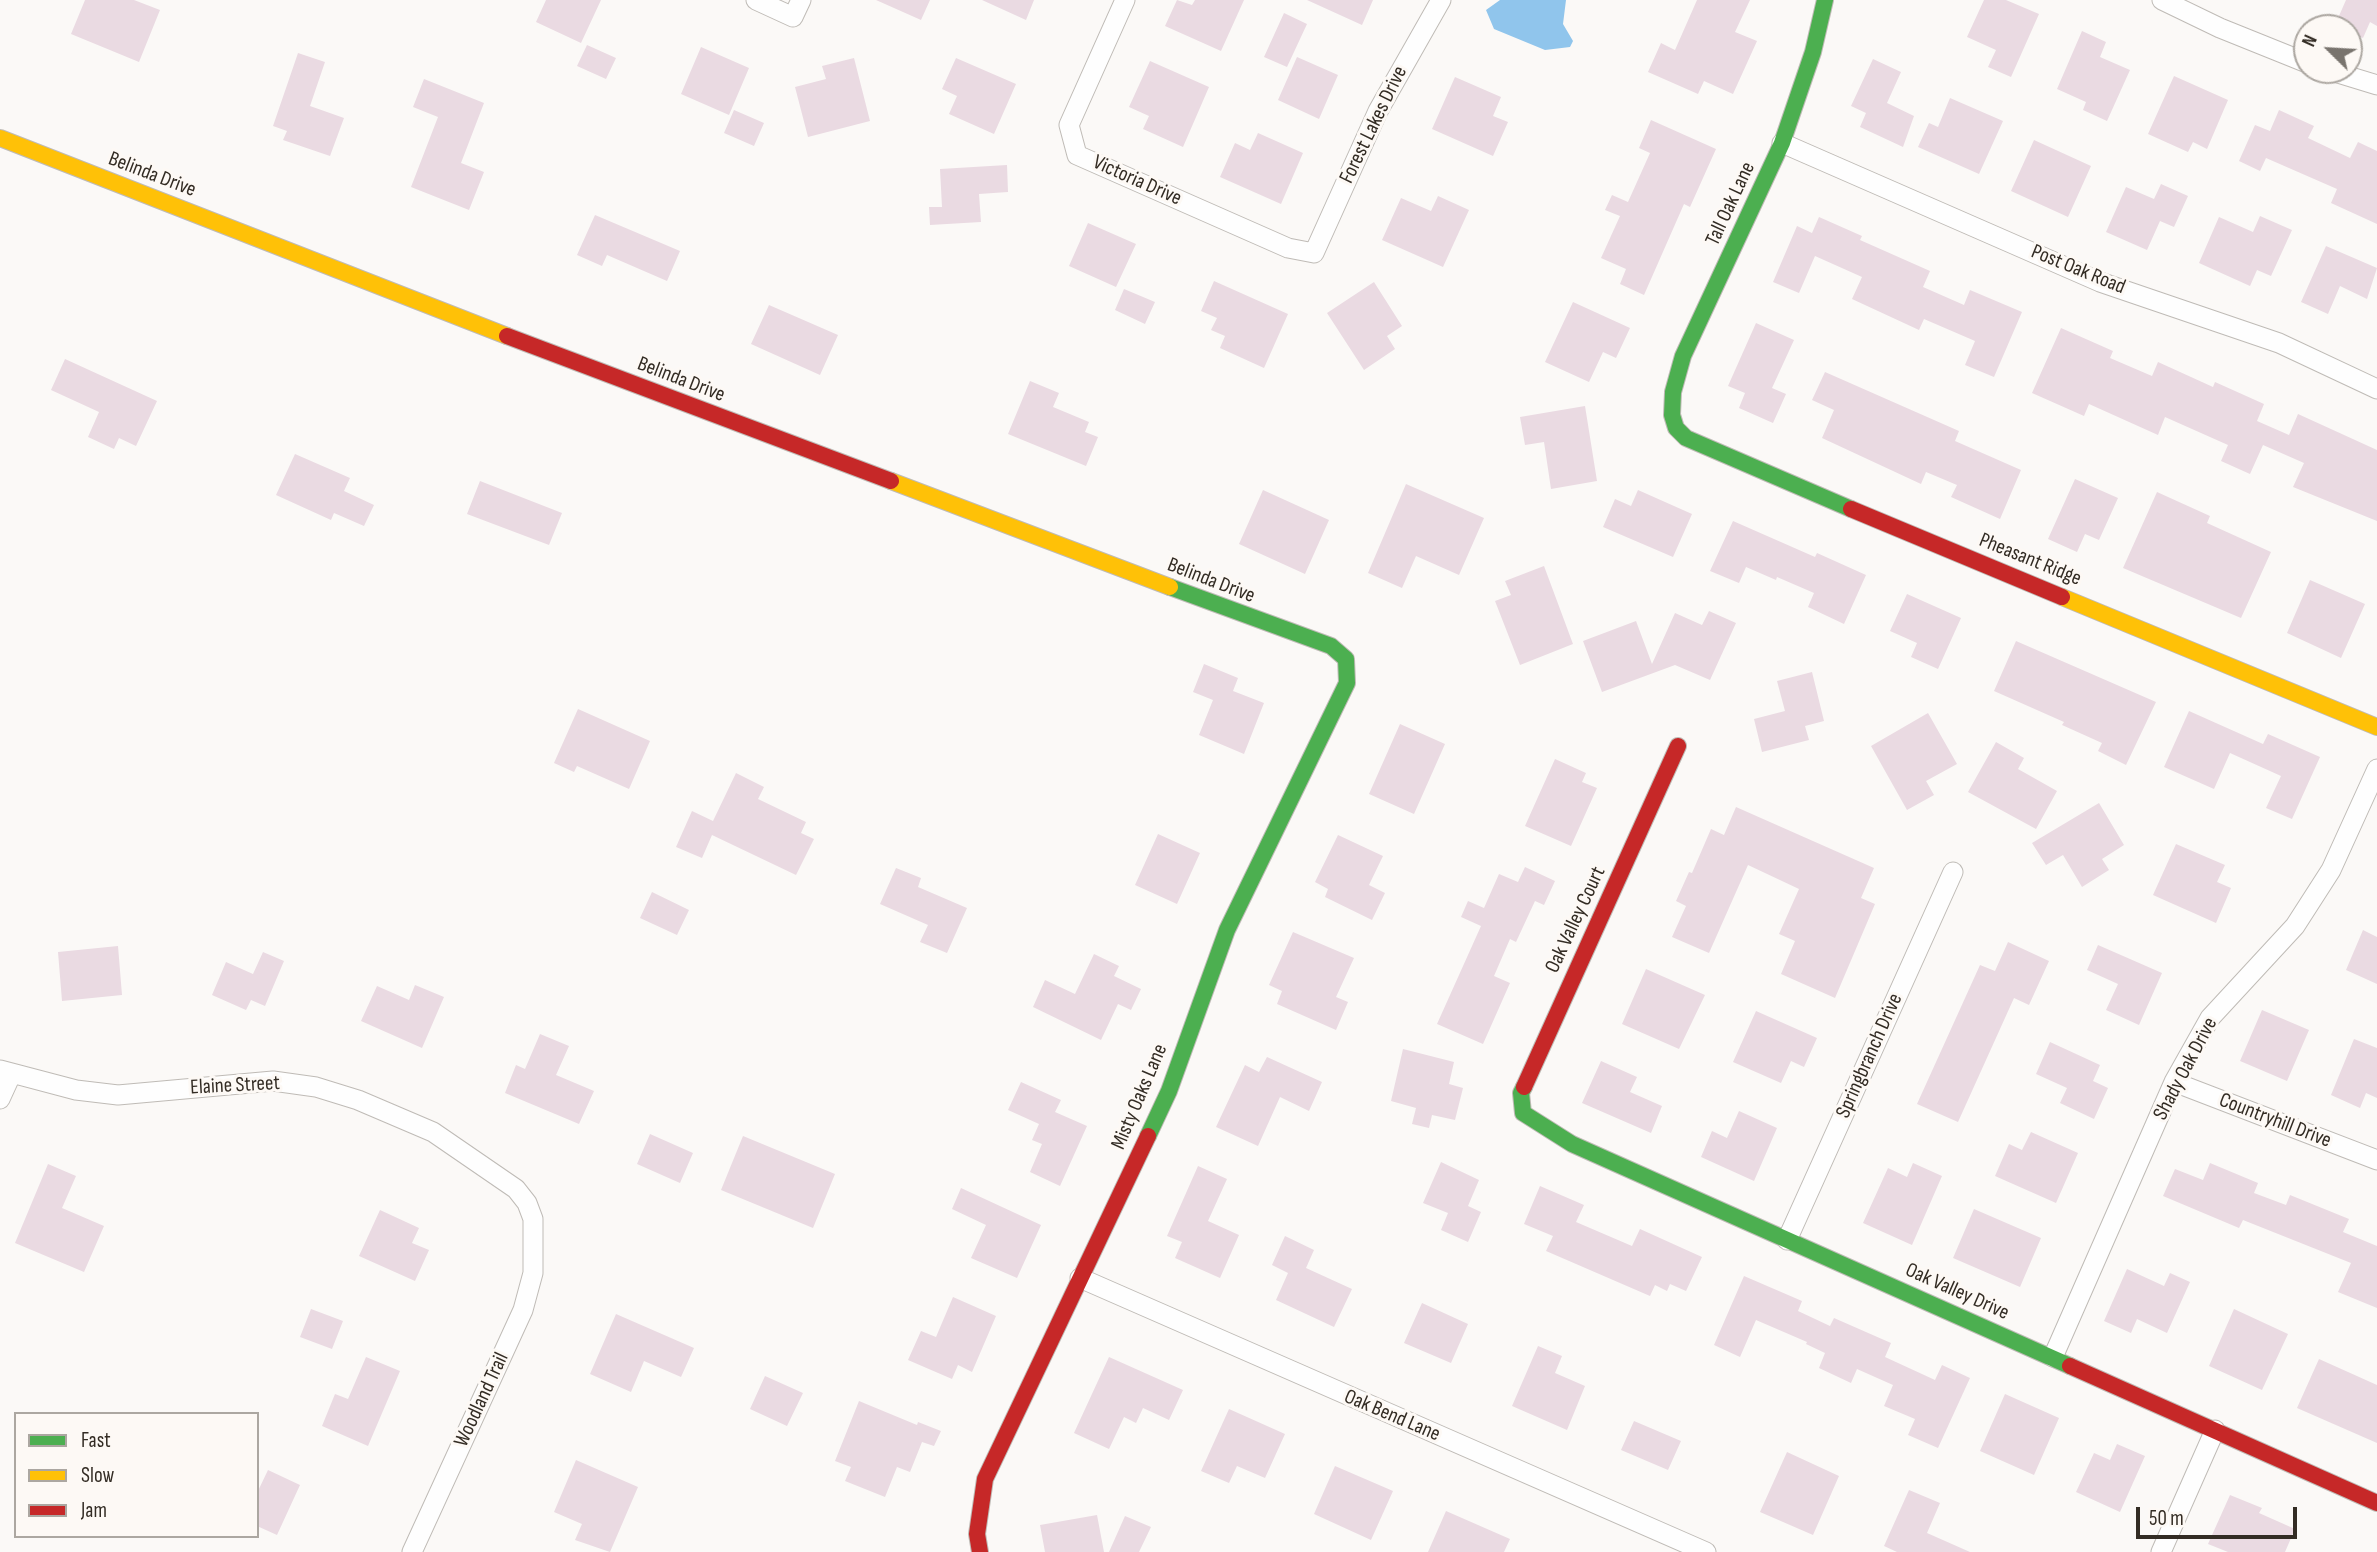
<!DOCTYPE html>
<style>
body{margin:0}
#map{position:relative;width:2377px;height:1552px;overflow:hidden;background:#fbf9f7;font-family:"Sofia Sans Condensed",sans-serif}
canvas{display:block}
.legend{position:absolute;left:14px;top:1412px;width:245px;height:126px;box-sizing:border-box;background:#fdf9f5;border:2px solid #aca7a1;margin:0;padding:9px 12px;list-style:none;font-size:21px;color:#332c24}
.legend li{display:flex;align-items:center;gap:14px;height:35px}
.legend b{width:35px;border:2px solid #aca7a1}
.north{position:absolute;left:2293px;top:14px;width:70px;height:70px;box-sizing:border-box;background:#fdf9f5;border:2px solid #aca7a1;border-radius:50%;rotate:294deg;font-size:19px;font-weight:700;line-height:28px;text-align:center;color:#332c24}
.north::after{content:'';display:block;margin:auto;width:24px;height:32px;background:#79746e;clip-path:polygon(50% 0,100% 100%,50% 72%,0 100%)}
.scale{position:absolute;left:2136px;top:1507px;width:161px;height:32px;box-sizing:border-box;border:4px solid #332c24;border-top:0;padding-left:9px;font-size:21px;line-height:24px;white-space:nowrap;color:#332c24;-webkit-text-stroke:5px #fdf9f5;paint-order:stroke}
</style>
<div id="map">
<canvas width="2377" height="1552"></canvas>
<ul class="legend">
<li><b style="height:9px;background:#4caf50"></b>Fast</li>
<li><b style="height:9px;background:#ffc107"></b>Slow</li>
<li><b style="height:9px;background:#c62828"></b>Jam</li>
</ul>
<div class="north">N</div>
<div class="scale">50 m</div>
</div>
<script>
const c = document.querySelector('canvas').getContext('2d');
c.lineJoin = 'round';
function fill(path, color) { c.fillStyle = color; c.fill(path, 'evenodd'); }
const poly = rows => new Path2D(rows.map(r => 'M' + r).join(''));
function stroke(path, color, width, dash) { c.strokeStyle = color; c.lineWidth = width; c.lineCap = dash ? 'butt' : 'round'; c.setLineDash(dash || []); c.stroke(path); }
function label(font, color, halo, rows, align = 'center') {
  c.font = font + ' "Sofia Sans Condensed",sans-serif'; c.lineWidth = 6; c.setLineDash([]); c.textBaseline = 'middle'; c.strokeStyle = halo; c.fillStyle = color; for (const [text, x, y, turn = 0] of rows) {
    c.save(); c.translate(x, y); c.rotate((+turn || 0) * Math.PI / 180); c.textAlign = isNaN(turn) ? turn : align; if (halo) c.strokeText(text, 0, 0); c.fillText(text, 0, 0); c.restore();
  }
}
fill(poly([
 [1500,0,1566,0,1563,24,1573,41,1570,47,1545,50,1494,29,1486,10]
]), '#90c5ec');
fill(poly([
 [85,0,134,0,160,10,139,62,71,34],
 [546,0,601,0,581,43,536,22],
 [876,0,930,0,921,20],
 [982,0,1034,0,1026,20],
 [1177,0,1192,5,1195,0,1244,0,1221,51,1165,26],
 [1307,0,1373,0,1362,25],
 [1697,0,1750,0,1735,32,1757,41,1733,94,1704,81,1698,94,1648,72,1661,43,1675,50],
 [1984,0,2006,0,2039,14,2011,77,1988,67,1996,50,1967,37],
 [2346,0,2377,0,2377,26,2370,22,2363,38,2349,32,2349,28,2335,25],
 [1284,13,1307,24,1287,67,1264,57],
 [2082,31,2106,42,2100,57,2130,70,2107,121,2083,110,2086,102,2057,89],
 [587,45,616,58,606,79,577,66],
 [701,47,749,68,729,115,681,94],
 [298,53,325,62,310,106,344,118,330,156,283,140,287,131,273,126],
 [1297,57,1338,75,1319,119,1278,100],
 [854,58,870,121,808,137,795,87,826,79,822,66],
 [956,58,1016,84,994,134,949,114,957,96,942,89],
 [1873,59,1901,72,1887,103,1914,116,1903,147,1860,127,1866,113,1851,106],
 [1150,61,1209,87,1183,147,1143,129,1149,116,1129,107],
 [2174,76,2228,100,2207,149,2193,142,2188,152,2148,134],
 [1455,77,1501,97,1493,116,1508,122,1493,156,1432,129],
 [424,79,484,103,461,163,484,172,469,210,411,187,438,117,413,107],
 [1950,98,2003,121,1979,174,1918,147,1929,123,1938,127],
 [734,110,764,123,754,146,724,133],
 [2279,110,2314,126,2308,138,2350,158,2358,142,2377,151,2377,224,2331,203,2337,189,2266,158,2260,171,2239,161,2255,125,2270,131],
 [1651,120,1716,149,1690,207,1684,204,1644,295,1620,284,1626,269,1601,258,1620,216,1605,210,1612,195,1628,202,1650,153,1639,148],
 [1258,133,1303,153,1281,204,1220,177,1235,143,1250,150],
 [2034,140,2091,166,2068,217,2011,191],
 [1007,165,1008,192,979,194,981,222,930,225,929,207,942,207,940,169],
 [2161,184,2188,196,2174,227,2160,221,2147,250,2106,232,2126,187,2154,199],
 [1438,196,1469,210,1443,267,1382,240,1401,198,1431,211],
 [595,215,680,251,667,281,607,255,602,266,577,255],
 [2260,216,2292,230,2271,276,2257,270,2250,286,2199,263,2219,217,2253,232],
 [1819,217,1862,236,1860,240,1930,271,1923,287,1964,305,1970,290,2022,312,1994,377,1965,365,1975,341,1924,319,1919,330,1852,299,1862,277,1815,256,1799,293,1773,282,1797,226,1812,233],
 [1088,223,1136,244,1116,287,1069,266],
 [2326,246,2377,268,2367,299,2340,286,2328,314,2301,302],
 [1214,281,1288,314,1264,368,1220,348,1225,336,1211,330,1217,318,1201,311],
 [1374,282,1402,326,1387,336,1395,349,1364,370,1327,313],
 [1124,289,1155,302,1145,324,1115,310],
 [1573,302,1630,328,1616,358,1603,352,1589,382,1545,362],
 [769,305,838,335,820,375,751,344],
 [1756,323,1794,340,1772,388,1786,394,1773,423,1739,408,1745,393,1728,386],
 [2061,328,2113,351,2110,358,2152,376,2158,362,2213,387,2215,382,2264,404,2257,421,2289,435,2298,414,2377,450,2377,521,2293,487,2304,463,2263,445,2250,474,2221,461,2228,445,2165,417,2158,435,2089,404,2084,416,2032,393],
 [65,359,157,401,136,446,119,438,114,449,88,437,99,412,51,390],
 [1825,372,1959,431,1955,441,2021,470,2000,519,1951,497,1957,485,1926,472,1921,484,1822,438,1834,410,1812,400],
 [1030,381,1059,393,1053,407,1089,422,1085,432,1098,437,1086,466,1008,434],
 [1585,406,1597,481,1551,489,1544,442,1525,445,1520,417],
 [295,454,350,478,344,491,374,505,364,526,334,513,331,520,276,495],
 [2075,479,2118,498,2099,540,2085,534,2077,552,2048,539],
 [480,481,562,513,549,545,467,514],
 [1406,484,1484,518,1459,575,1416,556,1402,588,1368,573],
 [1263,490,1329,520,1305,574,1239,544],
 [1638,490,1692,514,1673,557,1603,527,1615,499,1631,506],
 [2157,492,2210,516,2207,523,2271,552,2241,618,2123,568],
 [1733,521,1815,557,1817,553,1866,575,1844,624,1808,607,1814,593,1777,577,1776,580,1746,567,1739,583,1710,571],
 [1544,566,1573,644,1520,665,1495,601,1511,595,1505,581],
 [2310,580,2365,604,2341,658,2287,633],
 [1907,594,1961,618,1938,669,1911,657,1917,643,1890,631],
 [1709,611,1736,623,1710,680,1675,665,1602,692,1583,641,1636,621,1652,664,1675,613,1702,625],
 [2016,641,2156,702,2126,765,2098,751,2102,743,2062,725,2064,722,1994,691],
 [1204,664,1238,678,1233,691,1264,703,1244,754,1199,735,1213,700,1193,692],
 [1812,672,1824,721,1805,726,1809,740,1762,752,1754,719,1785,711,1777,681],
 [578,709,650,741,629,789,577,766,574,772,554,763],
 [2189,711,2263,744,2268,734,2320,757,2292,819,2266,808,2281,776,2230,753,2214,789,2164,767],
 [1928,713,1957,764,1926,781,1934,795,1907,810,1871,746],
 [1400,724,1445,744,1414,814,1369,794],
 [1996,742,2024,758,2018,769,2057,791,2036,829,1968,792],
 [1555,759,1586,773,1582,782,1597,788,1571,846,1525,826],
 [736,773,764,787,758,799,806,822,801,833,814,839,796,875,712,835,702,858,676,847,692,811,713,821],
 [2099,803,2124,845,2102,859,2109,870,2082,887,2063,855,2046,865,2032,843],
 [1736,807,1874,868,1861,898,1875,904,1835,998,1781,974,1795,941,1779,934,1799,889,1748,865,1709,953,1672,937,1686,906,1676,901,1689,872,1692,873,1711,829,1724,835],
 [1158,834,1200,853,1177,904,1135,885],
 [1338,835,1383,856,1369,885,1385,893,1372,920,1325,897,1328,889,1315,882],
 [2176,844,2225,865,2217,882,2231,888,2216,923,2153,895],
 [1525,867,1555,881,1544,905,1535,901,1516,942,1510,939,1494,976,1510,983,1483,1044,1437,1024,1481,926,1461,917,1468,901,1484,908,1499,874,1518,882],
 [896,868,921,878,918,887,967,908,947,953,920,942,928,925,880,904],
 [652,892,689,910,677,935,640,918],
 [2363,930,2377,937,2377,984,2346,970],
 [1293,932,1354,958,1336,997,1348,1002,1336,1030,1277,1004,1282,991,1269,985],
 [2008,942,2049,961,2029,1005,2014,998,1958,1122,1917,1104,1980,965,1995,971],
 [2098,945,2162,973,2139,1025,2106,1010,2118,984,2087,970],
 [118,946,122,995,62,1001,58,952],
 [263,952,284,961,265,1006,251,1000,246,1010,212,995,226,962,253,974],
 [1094,954,1119,966,1114,976,1141,989,1131,1010,1118,1004,1101,1040,1033,1007,1045,980,1075,994],
 [1646,969,1705,995,1679,1049,1622,1024],
 [415,985,444,997,422,1048,361,1021,377,986,409,1000],
 [2262,1010,2309,1030,2287,1081,2240,1061],
 [1756,1011,1817,1038,1804,1067,1791,1061,1781,1083,1733,1062],
 [540,1034,569,1046,556,1075,594,1091,579,1124,505,1093,516,1065,525,1069],
 [2354,1039,2377,1048,2377,1098,2366,1093,2360,1108,2331,1095],
 [2050,1042,2100,1065,2093,1081,2108,1088,2094,1119,2060,1103,2067,1088,2036,1074],
 [1403,1049,1454,1062,1449,1084,1463,1088,1455,1120,1432,1115,1429,1128,1412,1124,1416,1108,1391,1101],
 [1267,1057,1322,1082,1309,1111,1280,1097,1258,1146,1216,1127,1245,1065,1259,1072],
 [1601,1061,1637,1077,1630,1092,1662,1106,1651,1133,1582,1103],
 [1021,1082,1061,1100,1055,1112,1087,1126,1060,1186,1030,1172,1042,1144,1032,1140,1039,1124,1008,1110],
 [1739,1111,1777,1128,1754,1181,1701,1157,1712,1131,1727,1138],
 [2031,1132,2078,1153,2056,1203,1995,1176,2009,1144,2022,1150],
 [650,1134,693,1153,680,1183,637,1164],
 [743,1136,835,1174,813,1228,721,1190],
 [1441,1162,1479,1180,1468,1206,1481,1212,1468,1242,1441,1230,1448,1213,1423,1203],
 [1913,1163,1942,1176,1912,1245,1863,1223,1888,1168,1907,1177],
 [2210,1163,2258,1183,2254,1193,2286,1205,2290,1195,2349,1219,2343,1232,2377,1246,2377,1308,2338,1292,2351,1263,2243,1220,2239,1228,2163,1196,2175,1169,2203,1180],
 [48,1164,76,1176,62,1208,104,1226,84,1272,15,1243],
 [1198,1166,1227,1179,1208,1221,1239,1235,1220,1278,1175,1258,1182,1242,1167,1236],
 [1540,1186,1584,1205,1576,1222,1632,1246,1640,1229,1702,1257,1686,1291,1670,1284,1667,1291,1655,1285,1650,1296,1546,1251,1553,1236,1524,1224],
 [961,1188,1041,1225,1017,1278,971,1258,986,1225,952,1209],
 [1974,1209,2041,1238,2020,1287,1953,1258],
 [380,1210,419,1228,412,1243,429,1250,415,1281,359,1256],
 [1285,1236,1314,1250,1306,1268,1352,1289,1334,1327,1276,1300,1288,1273,1272,1265],
 [2127,1269,2164,1286,2170,1273,2190,1282,2167,1333,2137,1319,2131,1333,2104,1321],
 [1744,1276,1802,1301,1798,1311,1830,1326,1834,1318,1891,1343,1885,1357,1935,1380,1942,1365,1970,1378,1938,1448,1908,1435,1915,1419,1884,1406,1893,1385,1857,1369,1851,1383,1819,1368,1825,1353,1806,1344,1807,1342,1756,1320,1740,1357,1714,1345],
 [953,1297,996,1316,972,1372,958,1365,952,1379,908,1360,921,1331,936,1337],
 [1422,1303,1468,1324,1451,1363,1404,1343],
 [311,1309,343,1321,332,1349,300,1337],
 [2234,1309,2288,1334,2262,1390,2209,1366],
 [616,1314,694,1348,681,1377,644,1361,631,1392,590,1374],
 [1538,1346,1562,1356,1555,1373,1585,1386,1567,1430,1512,1406],
 [366,1357,400,1371,368,1446,322,1426,335,1394,348,1399],
 [1109,1357,1183,1390,1169,1420,1143,1408,1136,1423,1124,1417,1109,1449,1074,1433],
 [2319,1359,2377,1385,2377,1443,2297,1408],
 [765,1376,803,1393,787,1426,750,1409],
 [2005,1394,2059,1418,2034,1475,1980,1451],
 [859,1401,917,1425,918,1422,941,1431,934,1446,922,1442,910,1472,897,1467,885,1497,845,1481,851,1467,835,1461],
 [1229,1409,1285,1434,1265,1478,1237,1466,1229,1483,1201,1471],
 [1634,1421,1681,1441,1668,1470,1621,1450],
 [2117,1444,2145,1456,2120,1512,2076,1492,2094,1453,2110,1460],
 [1787,1452,1839,1476,1813,1535,1760,1512],
 [576,1460,638,1487,610,1552,575,1540,582,1524,554,1512],
 [1335,1466,1393,1491,1371,1540,1314,1514],
 [268,1470,300,1485,277,1535,257,1526,257,1493],
 [1909,1490,1940,1503,1927,1533,1970,1552,1897,1552,1884,1546],
 [2230,1495,2262,1508,2259,1513,2295,1529,2285,1552,2228,1552,2208,1544],
 [1446,1511,1510,1539,1504,1552,1428,1552],
 [1097,1515,1104,1552,1045,1552,1040,1525],
 [1125,1516,1151,1527,1139,1552,1109,1552]
]), '#eadae2');
const street = poly([
 [756,0,793,17,801,0],
 [1125,0,1069,125,1077,155,1288,248,1314,253,1378,111,1441,0],
 [2162,0,2220,28,2307,63],
 [2328,70,2377,85],
 [1782,143,2100,282,2279,343,2377,389],
 [0,1070,76,1090,118,1095,273,1081,316,1087,358,1100,433,1132,516,1189,527,1203,533,1219,533,1273,523,1310,412,1552],
 [2174,1082,2377,1160],
 [0,1099,11,1075],
 [1787,1240,1953,872],
 [1080,1278,1706,1552],
 [2053,1357,2174,1082,2210,1018,2295,926,2331,870,2377,769],
 [2161,1552,2215,1430]
]);
const fast = poly([
 [1825,0,1813,52,1782,143,1683,356,1673,392,1672,415,1676,428,1686,438,1851,509],
 [1524,1087,1521,1093,1523,1113,1572,1144,2070,1366],
 [1148,1136,1169,1091,1227,930,1347,683,1346,659,1331,646,1170,587]
]);
const slow = poly([
 [0,138,507,336],
 [891,481,1170,587],
 [2062,597,2377,727]
]);
const jam = poly([
 [507,336,891,481],
 [1851,509,2062,597],
 [1524,1087,1678,746],
 [2070,1366,2377,1503],
 [980,1552,977,1534,985,1479,1148,1136]
]);
stroke(street, '#bfbbb6', 21);
stroke(fast, '#bfbbb6', 18);
stroke(slow, '#bfbbb6', 18);
stroke(jam, '#bfbbb6', 18);
stroke(street, '#fefefe', 19);
stroke(fast, '#4caf50', 16);
stroke(slow, '#ffc107', 16);
stroke(jam, '#c62828', 16);
label('21px', '#332c24', '#fdf9f5', [
 ["Forest Lakes Drive",1374,125,-64],
 ["Belinda Drive",152,175,21],
 ["Victoria Drive",1137,181,24],
 ["Tall Oak Lane",1731,204,-65],
 ["Post Oak Road",2078,270,22],
 ["Belinda Drive",681,380,21],
 ["Pheasant Ridge",2030,560,22],
 ["Belinda Drive",1211,581,21],
 ["Oak Valley Court",1576,920,-65],
 ["Springbranch Drive",1870,1056,-66],
 ["Shady Oak Drive",2186,1069,-62],
 ["Elaine Street",235,1086,-3],
 ["Misty Oaks Lane",1140,1097,-67],
 ["Countryhill Drive",2275,1121,21],
 ["Oak Valley Drive",1957,1292,24],
 ["Woodland Trail",482,1400,-65],
 ["Oak Bend Lane",1392,1416,23]
]);
</script>
